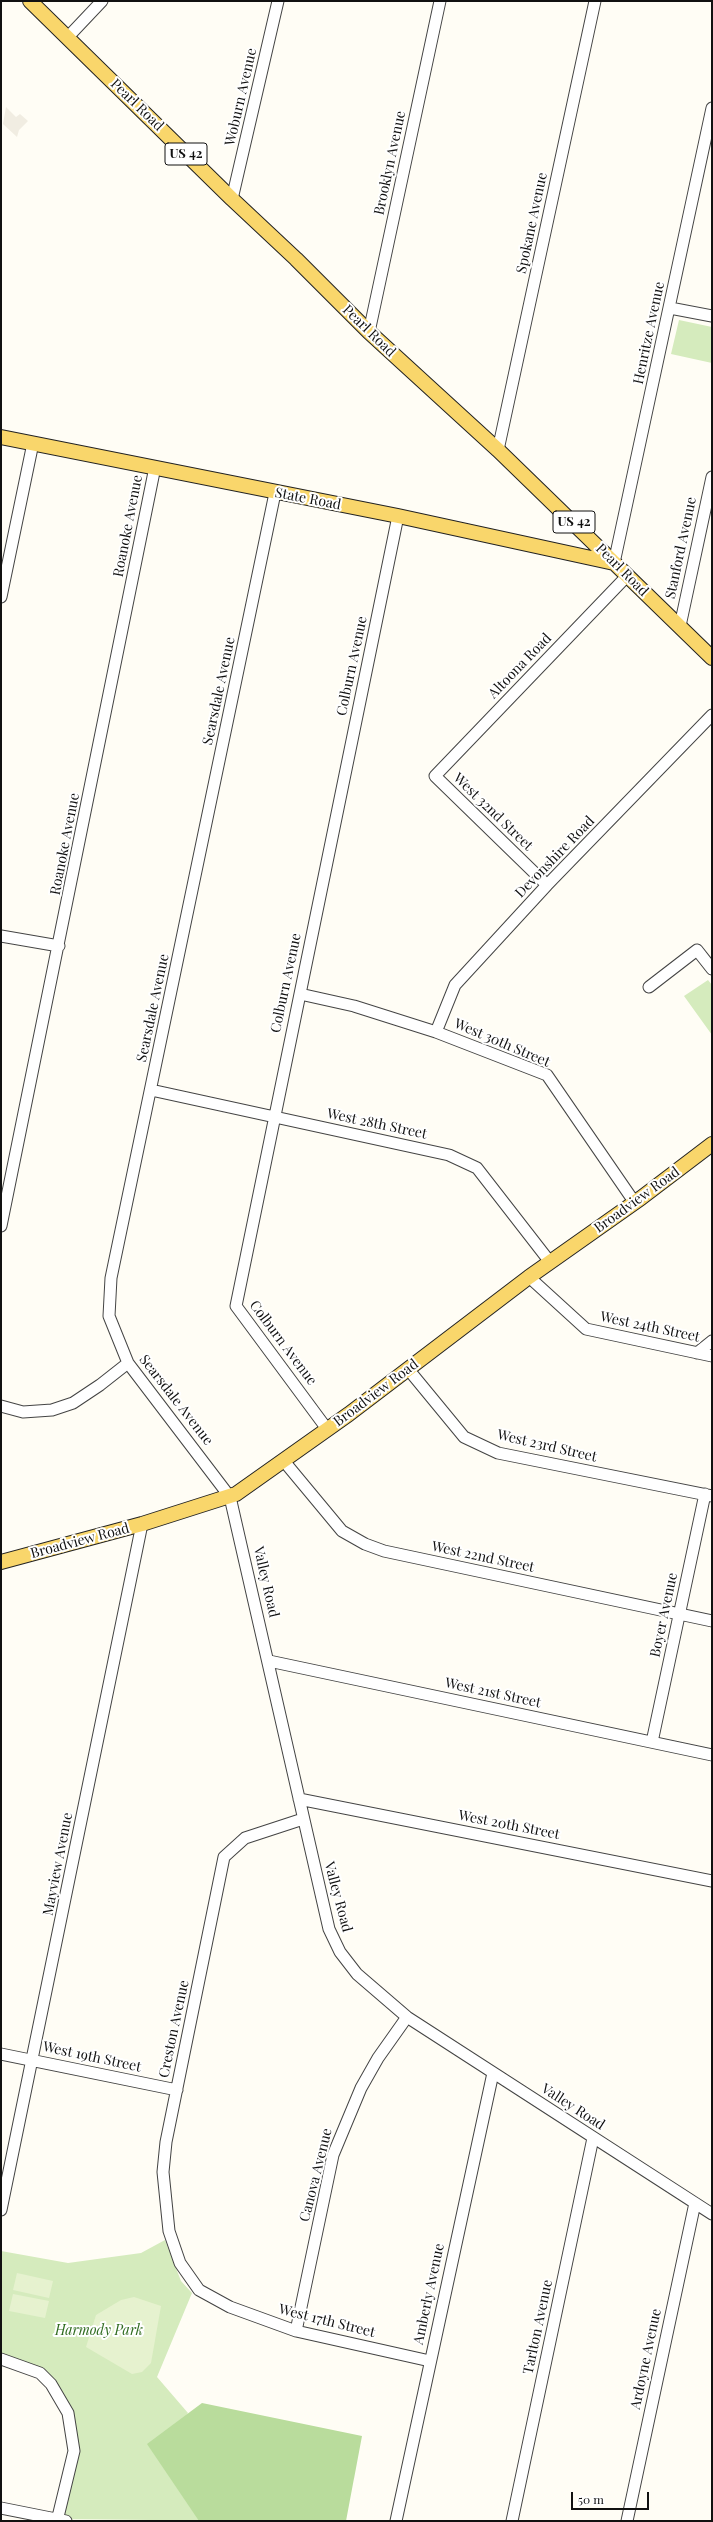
<!DOCTYPE html>
<style>
body{margin:0}
#map{position:relative;width:713px;height:2522px;overflow:hidden;background:#fffdf5;font-family:"Playfair Display",serif}
canvas{display:block}
.frame{position:absolute;inset:0;border:2px solid #111;pointer-events:none}
.scale{position:absolute;left:571px;top:2492px;width:78px;height:18px;box-sizing:border-box;border:2px solid #111;border-top:0;padding-left:5px;font-size:12px;line-height:14px;white-space:nowrap;color:#111;-webkit-text-stroke:3px #fff;paint-order:stroke}
</style>
<div id="map">
<canvas width="713" height="2522"></canvas>
<div class="frame"></div>
<div class="scale">50 m</div>
</div>
<script>
const c = document.querySelector('canvas').getContext('2d');
c.lineJoin = 'round';
function fill(path, color) { c.fillStyle = color; c.fill(path, 'evenodd'); }
const poly = rows => new Path2D(rows.map(r => 'M' + r).join(''));
function stroke(path, color, width, dash) { c.strokeStyle = color; c.lineWidth = width; c.lineCap = dash ? 'butt' : 'round'; c.setLineDash(dash || []); c.stroke(path); }
function label(font, color, halo, rows, align = 'center') {
  c.font = font + ' "Playfair Display",serif'; c.lineWidth = 4; c.setLineDash([]); c.textBaseline = 'middle'; c.strokeStyle = halo; c.fillStyle = color; for (const [text, x, y, turn = 0] of rows) {
    c.save(); c.translate(x, y); c.rotate((+turn || 0) * Math.PI / 180); c.textAlign = isNaN(turn) ? turn : align; if (halo) c.strokeText(text, 0, 0); c.fillText(text, 0, 0); c.restore();
  }
}
fill(poly([
 [679,320,712,327,712,363,671,354],
 [708,980,712,985,712,1035,684,996],
 [165,2240,181,2281,192,2293,157,2377,188,2413,162,2447,244,2521,58,2519,73,2440,51,2384,1,2359,1,2251,68,2263,141,2253]
]), '#d5ebbd');
fill(poly([
 [202,2403,362,2436,346,2521,199,2521,147,2444]
]), '#b9dc9c');
fill(poly([
 [17,2273,53,2281,49,2298,13,2290],
 [13,2294,49,2301,45,2318,9,2311],
 [134,2297,161,2306,151,2363,142,2372,132,2374,86,2347,96,2315,121,2300]
]), '#e6f2cf');
fill(poly([
 [6,107,16,117,20,114,28,121,19,130,17,137,3,124]
]), '#f1ede2');
const minor = poly([
 [67,38,102,1],
 [232,199,278,1],
 [670,308,712,316],
 [369,332,440,1],
 [498,450,595,1],
 [275,493,111,1278,109,1316,128,1363,230,1497,329,1929,340,1952,357,1974,407,2017,712,2214],
 [614,563,712,108],
 [1,597,33,443],
 [680,626,712,477],
 [547,885,435,776,627,576],
 [1,936,59,946],
 [649,987,697,950,712,969],
 [300,994,354,1006,436,1032,547,1075,635,1203],
 [436,1032,455,985,547,885,712,715],
 [151,1090,449,1155,477,1168,550,1262],
 [1,1226,155,467],
 [529,1277,586,1329,712,1356],
 [697,1353,712,1341],
 [408,1369,464,1437,498,1453,712,1496],
 [1,1406,23,1412,52,1410,73,1403,100,1385,128,1363],
 [327,1429,236,1306,398,516],
 [283,1460,342,1531,365,1544,384,1551,712,1621],
 [269,1661,712,1755],
 [652,1742,705,1494],
 [299,1799,712,1881],
 [303,1819,245,1838,224,1857,166,2142,163,2172,169,2231,180,2263,199,2290,230,2307,296,2331,430,2361],
 [1,2054,177,2090],
 [1,2210,142,1524],
 [296,2331,333,2155,361,2088,378,2058,407,2017],
 [1,2359,40,2373,51,2384,68,2413,74,2451,57,2521],
 [1,2508,66,2521],
 [396,2521,493,2073],
 [512,2521,593,2138],
 [627,2521,695,2203]
]);
const major = poly([
 [30,1,232,199,296,259,369,332,498,450,712,658],
 [1,437,398,516,614,563],
 [1,1562,142,1524,236,1494,349,1414,529,1277,641,1198,712,1144]
]);
stroke(minor, '#444', 13);
stroke(major, '#222', 16);
stroke(minor, '#fff', 11);
stroke(major, '#f9d66b', 14);
for (const [x, y, w] of [
 [186,154,42],
 [574,522,42]
]) { const box = new Path2D(); box.roundRect(x - w / 2, y - 11, w, 22, 3); c.fillStyle = '#fff'; c.fill(box); stroke(box, '#111', 1); }
label('bold 13px', '#111', null, [
 ["US 42",186,154],
 ["US 42",574,522]
]);
label('14px', '#111', '#fff', [
 ["Woburn Avenue",241,97,-77],
 ["Pearl Road",137,105,44],
 ["Brooklyn Avenue",390,163,-78],
 ["Spokane Avenue",532,223,-78],
 ["Pearl Road",369,331,44],
 ["Henritze Avenue",649,333,-78],
 ["State Road",308,499,11],
 ["Roanoke Avenue",128,526,-79],
 ["Stanford Avenue",681,548,-78],
 ["Pearl Road",622,570,45],
 ["Colburn Avenue",352,666,-78],
 ["Altoona Road",520,666,-46],
 ["Searsdale Avenue",219,691,-78],
 ["West 32nd Street",493,812,44],
 ["Roanoke Avenue",65,844,-79],
 ["Devonshire Road",555,857,-46],
 ["Colburn Avenue",286,983,-78],
 ["Searsdale Avenue",153,1008,-78],
 ["West 30th Street",502,1043,23],
 ["West 28th Street",377,1124,12],
 ["Broadview Road",637,1200,-36],
 ["West 24th Street",650,1327,12],
 ["Colburn Avenue",283,1343,53],
 ["Broadview Road",376,1393,-37],
 ["Searsdale Avenue",176,1400,52],
 ["West 23rd Street",547,1446,13],
 ["Broadview Road",80,1541,-15],
 ["West 22nd Street",483,1557,12],
 ["Valley Road",266,1582,77],
 ["Boyer Avenue",664,1615,-78],
 ["West 21st Street",493,1693,12],
 ["West 20th Street",509,1825,11],
 ["Mayview Avenue",58,1864,-79],
 ["Valley Road",338,1897,75],
 ["Creston Avenue",174,2029,-78],
 ["West 19th Street",92,2057,12],
 ["Valley Road",573,2107,33],
 ["Canova Avenue",316,2175,-76],
 ["Amberly Avenue",429,2294,-78],
 ["West 17th Street",327,2321,14],
 ["Tarlton Avenue",538,2327,-78],
 ["Ardoyne Avenue",646,2359,-78]
]);
label('italic 14px', '#2f6b1f', '#fff', [
 ["Harmody Park",99,2331]
]);
</script>
